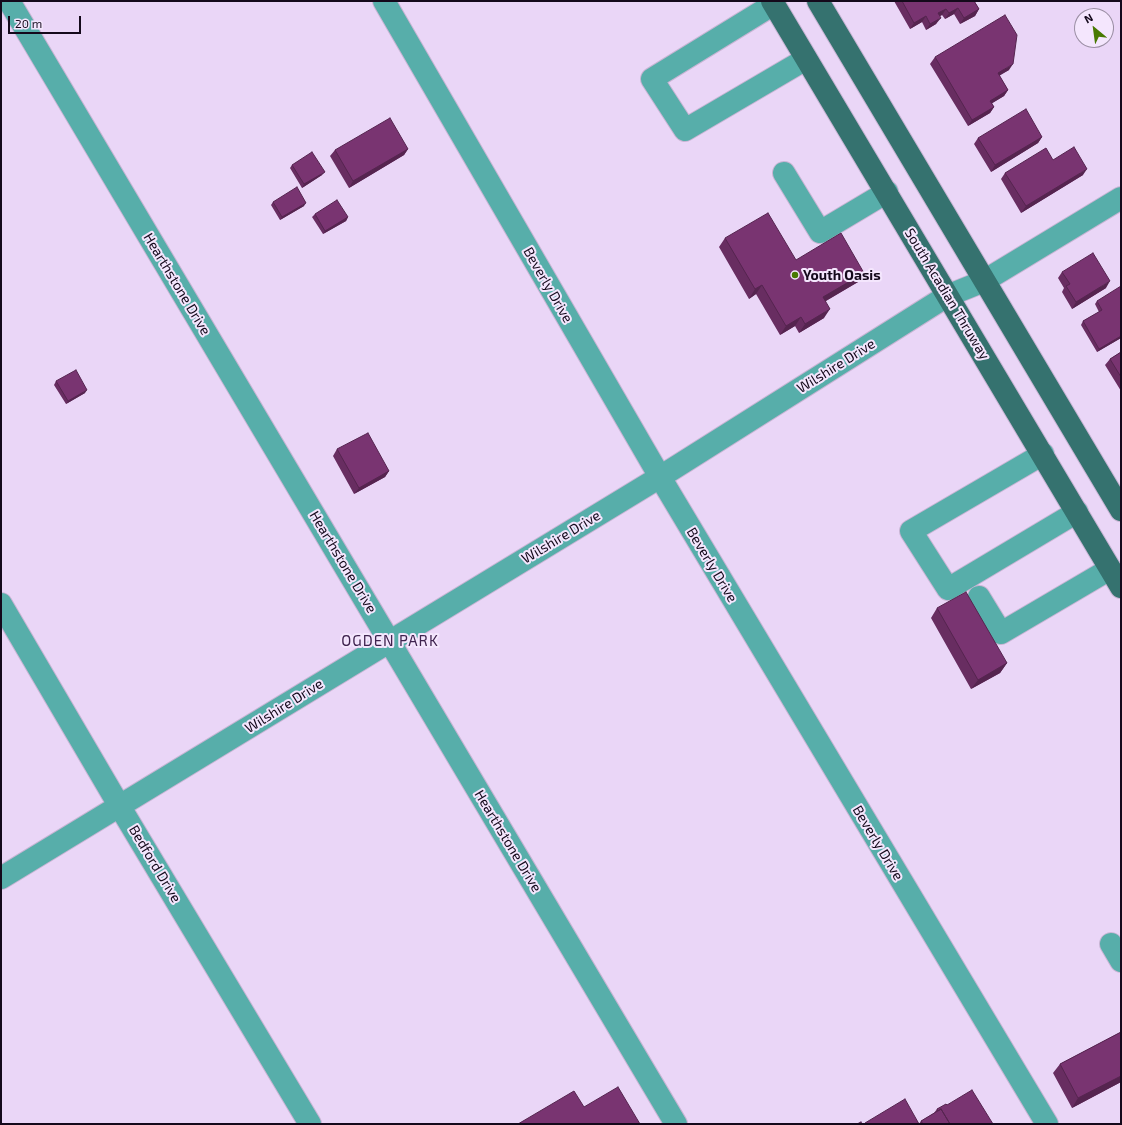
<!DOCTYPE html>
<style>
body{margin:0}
#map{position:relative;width:1122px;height:1125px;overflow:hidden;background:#ead6f7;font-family:"Exo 2",sans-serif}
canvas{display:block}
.frame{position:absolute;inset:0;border:2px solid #14091b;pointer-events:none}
.north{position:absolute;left:1074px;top:8px;width:40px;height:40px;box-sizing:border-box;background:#f4e6fd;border:1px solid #9a8ea3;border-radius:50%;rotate:331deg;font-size:11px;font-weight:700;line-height:16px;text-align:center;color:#14091b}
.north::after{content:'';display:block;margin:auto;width:14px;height:18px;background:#487902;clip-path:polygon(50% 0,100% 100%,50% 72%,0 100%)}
.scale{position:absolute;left:8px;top:16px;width:73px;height:18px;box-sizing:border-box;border:2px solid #14091b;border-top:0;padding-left:5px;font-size:12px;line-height:14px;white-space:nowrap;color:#14091b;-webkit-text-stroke:3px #f4e6fd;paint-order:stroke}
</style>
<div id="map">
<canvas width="1122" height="1125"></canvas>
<div class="frame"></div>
<div class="north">N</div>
<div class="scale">20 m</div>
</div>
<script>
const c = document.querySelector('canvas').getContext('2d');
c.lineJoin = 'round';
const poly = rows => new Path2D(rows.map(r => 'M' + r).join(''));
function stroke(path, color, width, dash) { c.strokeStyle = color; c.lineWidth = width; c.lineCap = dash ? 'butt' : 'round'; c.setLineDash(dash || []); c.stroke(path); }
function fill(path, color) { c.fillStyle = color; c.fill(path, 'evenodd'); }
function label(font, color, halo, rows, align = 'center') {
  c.font = font + ' "Exo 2",sans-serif'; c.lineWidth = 4; c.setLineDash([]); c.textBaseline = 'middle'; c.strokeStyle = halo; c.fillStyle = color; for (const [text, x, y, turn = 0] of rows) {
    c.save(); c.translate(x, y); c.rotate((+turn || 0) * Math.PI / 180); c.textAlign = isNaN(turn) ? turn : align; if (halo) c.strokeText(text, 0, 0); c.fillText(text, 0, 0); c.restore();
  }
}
const minor = poly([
 [9,1,676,1124],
 [384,1,660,477,1047,1124],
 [774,4,652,79,685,130,806,59],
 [784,173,820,232,887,192],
 [1043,454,911,531,948,589,1077,512],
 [979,597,1001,633,1110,569],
 [1,604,120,807,310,1124],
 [1,878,660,477,947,296,984,281,1121,198],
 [1111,944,1121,961]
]);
const major = poly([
 [772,1,1121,587],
 [818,1,1121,510]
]);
stroke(minor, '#c8b5d4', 24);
stroke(major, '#c8b5d4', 24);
stroke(minor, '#57aeaa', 22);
stroke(major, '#35726f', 22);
fill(poly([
 [894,1,977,1,975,2,979,9,975,16,960,24,954,14,945,19,942,15,940,16,936,24,926,30,922,22,910,29],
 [935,57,1009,70,999,75,1008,90,1004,96,992,103,994,107,990,113,968,126,930,64],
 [1042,137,1038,143,991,172,974,144,978,138],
 [408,149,404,155,349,188,330,156,335,150],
 [1053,160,1083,175,1021,213,1001,179,1005,173],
 [292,165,322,175,302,188,290,168],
 [273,202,304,206,280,220,271,205],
 [315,214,348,217,346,221,323,234,312,217],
 [725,238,796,260,858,282,826,301,824,318,799,333,795,326,780,335,756,294,749,299,719,247],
 [1062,272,1106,288,1072,309,1062,292,1064,288,1058,278],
 [1097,301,1121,338,1097,352,1081,325,1083,321,1099,312,1095,304],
 [1121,352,1121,391,1105,365,1110,359],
 [56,381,85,393,66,404,54,385],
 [337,449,389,471,385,477,354,494,333,456],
 [937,608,1007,663,1000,673,971,689,931,618],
 [1121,1032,1121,1082,1072,1108,1053,1073,1060,1064],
 [947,1105,993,1124,864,1124,865,1123,919,1124,921,1121,934,1113,937,1109]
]), '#682d61');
fill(poly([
 [958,8,954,14,945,19,949,13],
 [946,9,942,15,934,19,938,13],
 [979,9,975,16,960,24,964,18],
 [926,16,922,22,910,29,914,23],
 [941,18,936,24,926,30,930,24],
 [1013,64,1009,70,994,79,998,73],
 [1008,90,1004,96,986,107,990,101],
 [994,107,990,113,968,126,972,120],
 [1042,137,1038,143,991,172,995,165],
 [408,149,404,155,349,188,353,181],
 [1087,169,1083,175,1021,213,1026,206],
 [325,172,322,175,302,188,304,184],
 [306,203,304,206,280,220,282,217],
 [348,217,346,221,323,234,325,231],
 [864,273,858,282,817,306,823,297],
 [1110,281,1106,288,1072,309,1076,302],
 [762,285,756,294,749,299,755,289],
 [830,309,824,318,799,333,805,324],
 [801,317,795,326,780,335,786,326],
 [1121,336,1121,338,1097,352,1099,349],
 [87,390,85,393,66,404,68,401],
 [389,471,385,477,354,494,359,488],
 [1007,663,1000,673,971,689,978,680],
 [1121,1076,1121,1082,1072,1108,1078,1098]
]), '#55244f');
const building = poly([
 [902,1,974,1,979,9,964,18,958,8,949,13,946,9,938,13,941,18,930,24,926,16,914,23,902,1],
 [1005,15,1017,35,1013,64,998,73,1008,90,990,101,994,107,972,120,935,57,1005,15],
 [1026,109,1042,137,995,165,978,138,1026,109],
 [390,118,408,149,353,181,335,150,390,118],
 [1074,147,1087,169,1026,206,1005,173,1046,148,1053,160,1074,147],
 [312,152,325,172,304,184,292,165,312,152],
 [297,187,306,203,282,217,273,202,297,187],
 [337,200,348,217,325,231,315,214,337,200],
 [768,213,796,260,841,233,864,273,823,297,830,309,805,324,801,317,786,326,762,285,755,289,725,238,768,213],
 [1093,253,1110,281,1076,302,1066,286,1070,284,1062,272,1093,253],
 [1121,286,1121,336,1099,349,1083,321,1102,310,1097,301,1121,286],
 [1121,352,1121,377,1110,359,1121,352],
 [76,370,87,390,68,401,56,381,76,370],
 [368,433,389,471,359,488,337,449,368,433],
 [966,592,1007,663,978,680,937,608,966,592],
 [1121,1032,1121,1076,1078,1098,1060,1064,1121,1032],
 [618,1087,640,1124,518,1124,574,1091,584,1107,618,1087],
 [972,1090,993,1124,950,1124,941,1109,938,1111,937,1109,946,1104,947,1105,972,1090],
 [905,1099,919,1124,865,1124,865,1123,905,1099],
 [941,1109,950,1124,923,1124,921,1121,941,1109],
 [861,1122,862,1124,857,1124,861,1122]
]);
fill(building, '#793471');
stroke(building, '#55244f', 1);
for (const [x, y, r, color] of [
 [795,275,4,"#487902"]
]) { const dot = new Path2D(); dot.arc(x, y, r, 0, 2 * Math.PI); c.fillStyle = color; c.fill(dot); stroke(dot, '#f4e6fd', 1.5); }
label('bold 14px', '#14091b', '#f4e6fd', [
 ["Youth Oasis",803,275]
], 'left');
label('14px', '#14091b', '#f4e6fd', [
 ["Hearthstone Drive",177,284,59],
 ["Beverly Drive",548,285,60],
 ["South Acadian Thruway",947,294,59],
 ["Wilshire Drive",836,366,-32],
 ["Wilshire Drive",561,537,-31],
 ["Hearthstone Drive",343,562,59],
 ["Beverly Drive",712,565,59],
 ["Wilshire Drive",284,706,-32],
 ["Hearthstone Drive",508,841,59],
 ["Beverly Drive",878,843,59],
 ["Bedford Drive",155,864,59]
]);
c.letterSpacing = '1px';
label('15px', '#3f234f', '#f4e6fd', [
 ["OGDEN PARK",390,641]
]);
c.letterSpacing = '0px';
</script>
